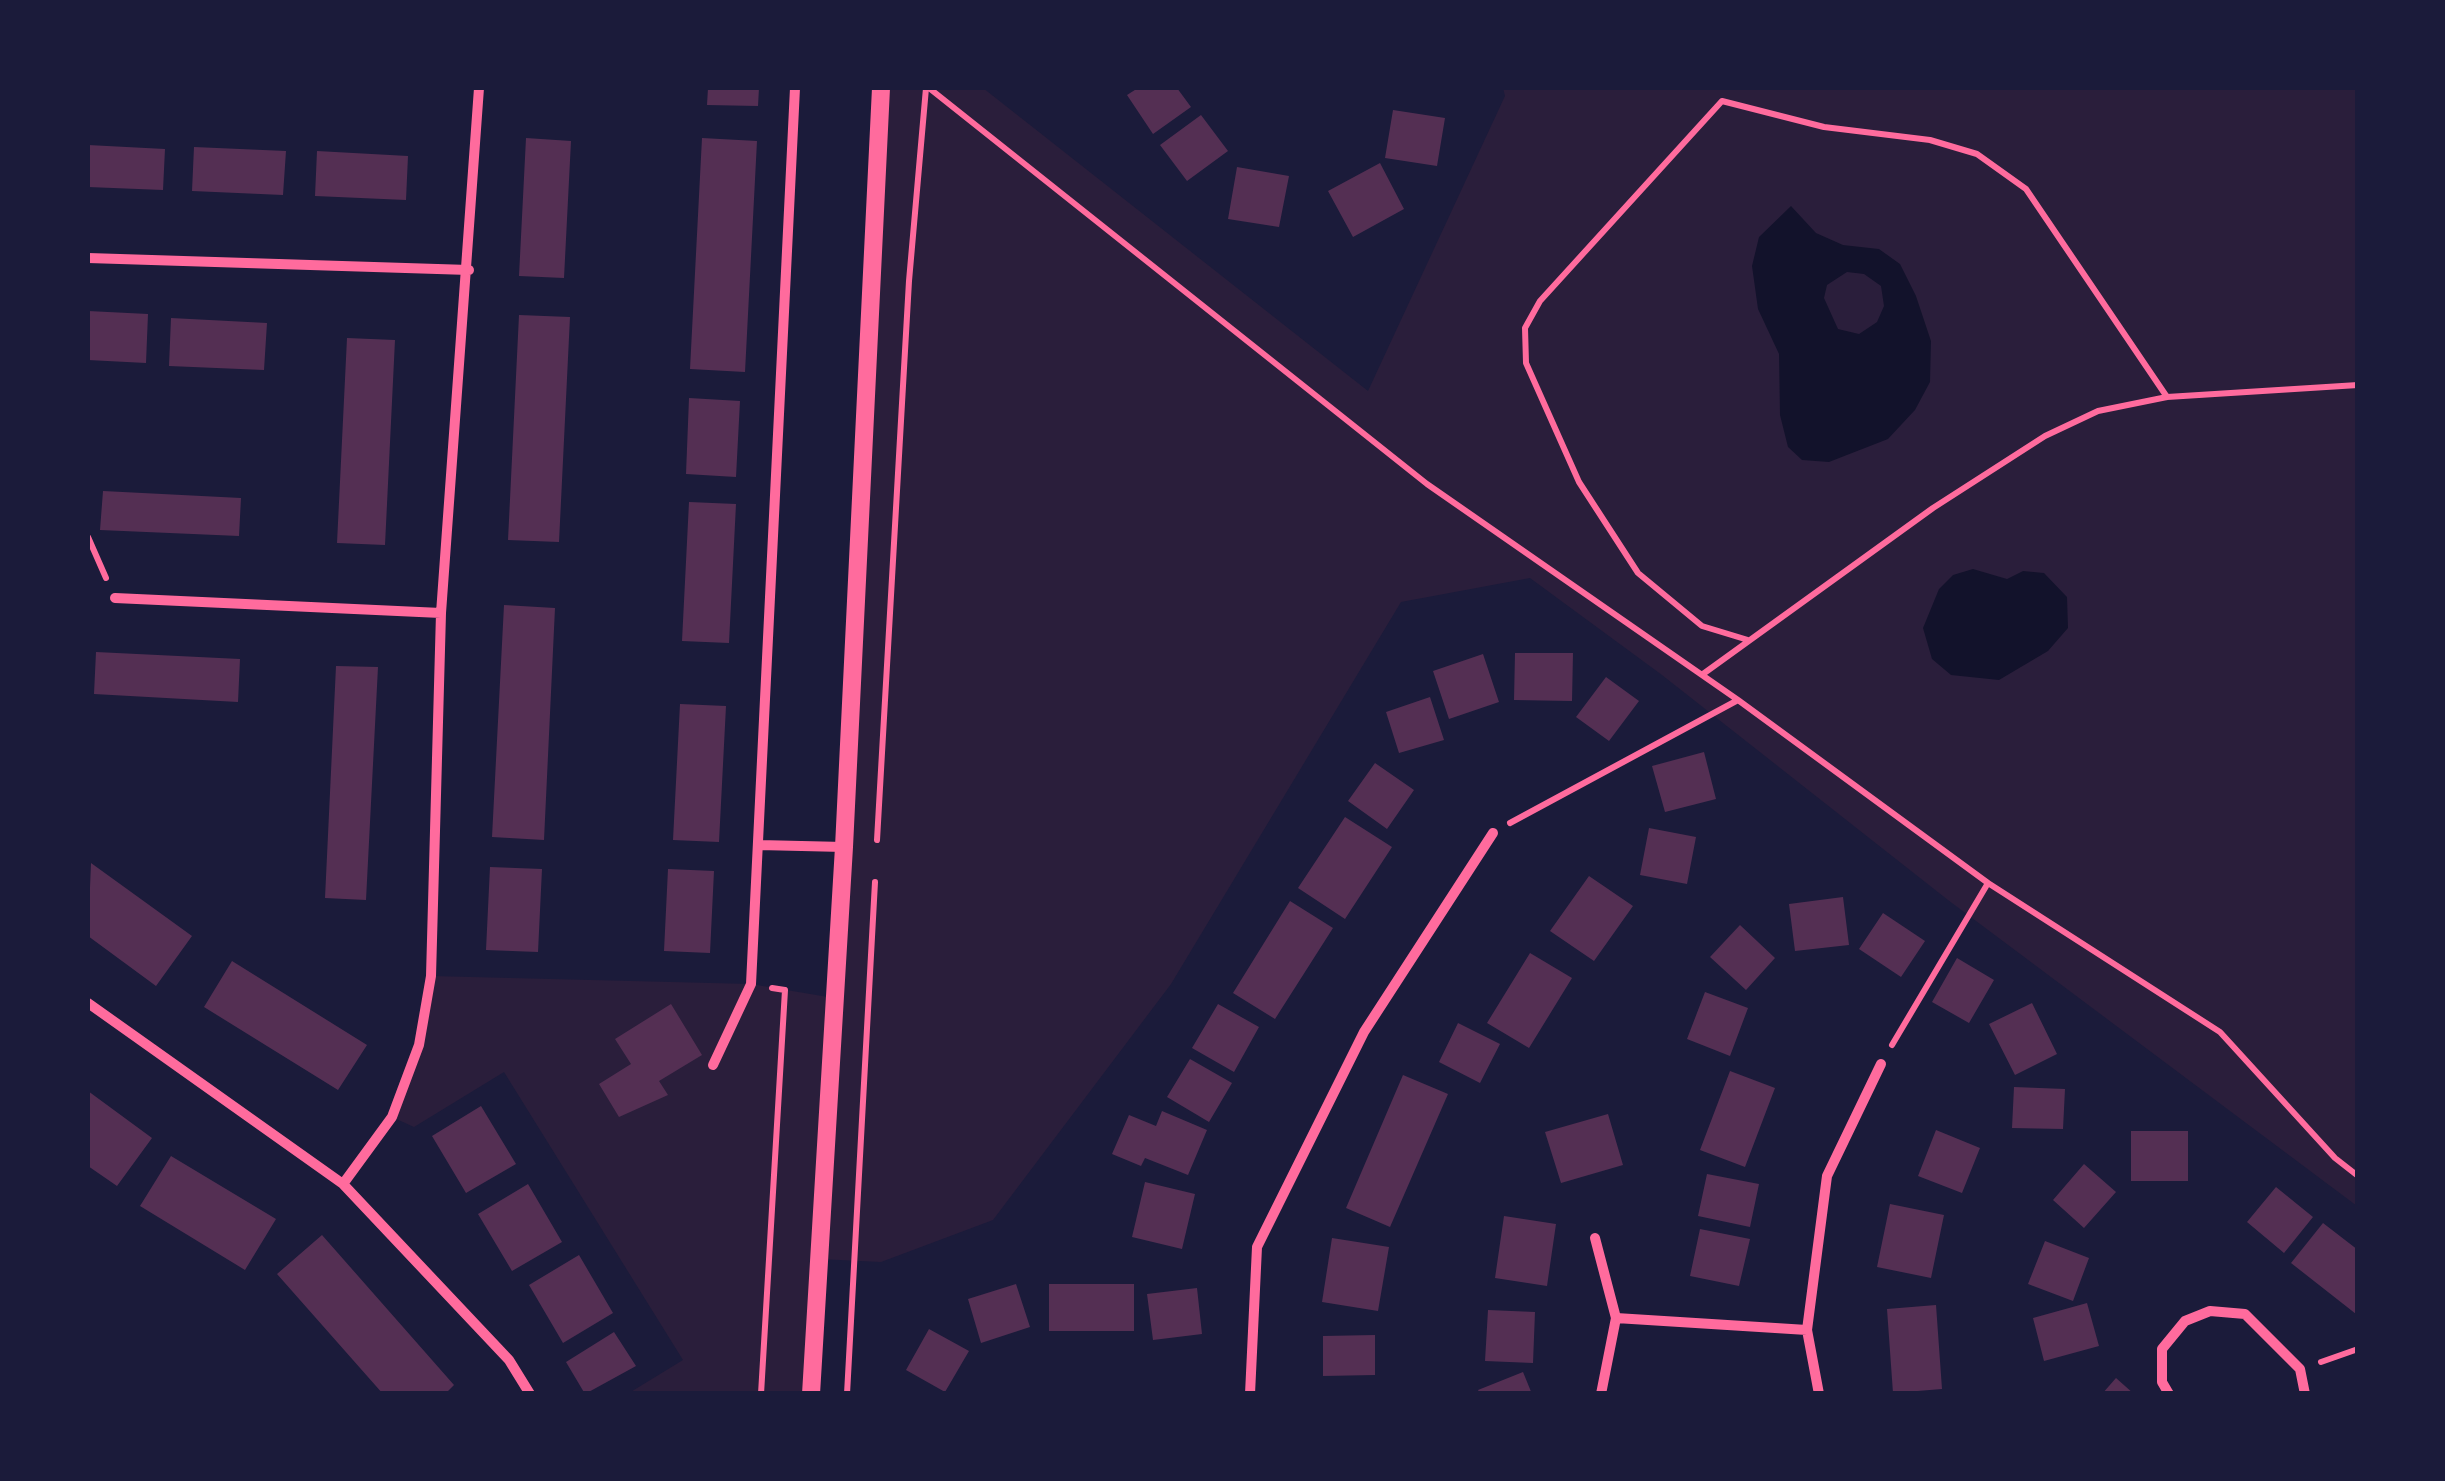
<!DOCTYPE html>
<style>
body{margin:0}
#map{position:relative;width:2445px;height:1481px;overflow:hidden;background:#1b1b3a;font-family:"Work Sans",sans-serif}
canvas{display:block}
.frame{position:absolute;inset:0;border:90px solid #1b1b3a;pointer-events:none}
</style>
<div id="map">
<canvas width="2445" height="1481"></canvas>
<div class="frame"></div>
</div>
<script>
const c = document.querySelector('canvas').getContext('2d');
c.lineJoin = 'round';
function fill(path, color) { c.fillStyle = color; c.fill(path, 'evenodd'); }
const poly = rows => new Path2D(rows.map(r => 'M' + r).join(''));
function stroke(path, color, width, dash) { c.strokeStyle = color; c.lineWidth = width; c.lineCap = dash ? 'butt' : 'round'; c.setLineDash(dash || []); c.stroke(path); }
fill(poly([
 [881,88,983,88,1368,391,1505,96,1503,88,2357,88,2357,1206,1948,900,1662,675,1530,578,1401,602,1171,984,993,1220,881,1262,819,1259,810,1393,629,1393,683,1360,504,1072,414,1127,392,1117,419,1045,431,976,751,984,834,998]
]), '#2a1e3b');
fill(poly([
 [1791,206,1816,233,1843,245,1879,249,1900,264,1916,296,1931,341,1930,382,1915,410,1888,439,1829,462,1802,460,1788,447,1780,415,1779,354,1758,309,1752,266,1759,237],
 [1847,272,1864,274,1881,286,1884,306,1877,322,1859,334,1838,329,1824,298,1827,285],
 [1973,569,2007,579,2023,571,2044,573,2067,597,2068,628,2048,651,1999,680,1951,675,1932,659,1923,628,1939,589,1953,575]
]), '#12122b');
fill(poly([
 [708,88,759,88,758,106,707,105],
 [1138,88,1177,88,1191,107,1153,134,1127,95],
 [1393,110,1445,118,1437,166,1385,158],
 [1201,115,1228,151,1187,181,1160,145],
 [526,138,571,141,564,278,519,276],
 [702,138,757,141,745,372,690,369],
 [88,145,165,149,163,190,88,187],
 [194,147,286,151,283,195,192,191],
 [317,151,408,156,406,200,315,196],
 [1380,163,1404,209,1353,237,1328,191],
 [1237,167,1289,176,1279,227,1228,219],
 [88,311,148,314,146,363,88,360],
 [519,315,570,317,559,542,508,540],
 [171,318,267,323,264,370,169,366],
 [347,338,395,340,385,545,337,543],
 [689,398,740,401,736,477,686,474],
 [103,491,241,498,239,536,100,530],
 [689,502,736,504,729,643,682,641],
 [504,605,555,608,544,840,492,837],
 [96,652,240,659,238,702,94,694],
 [1515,653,1573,653,1572,701,1514,700],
 [1483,654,1499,702,1449,719,1433,671],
 [336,666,378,667,366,900,325,898],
 [1606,677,1639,701,1609,741,1576,717],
 [1430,697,1444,740,1399,753,1386,712],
 [680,704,726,706,719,842,673,840],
 [1704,752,1716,799,1665,812,1652,766],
 [1375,763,1414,790,1387,829,1348,801],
 [1345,817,1392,847,1345,919,1298,888],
 [1649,828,1696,837,1687,884,1640,875],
 [91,863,192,936,156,986,88,936],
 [490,867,542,869,538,952,486,950],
 [668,869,714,871,710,953,664,951],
 [1589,876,1633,906,1594,961,1550,931],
 [1843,897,1849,945,1795,951,1789,904],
 [1290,901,1333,928,1275,1019,1233,993],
 [1883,913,1925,941,1901,977,1859,949],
 [1740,925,1775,958,1746,990,1710,957],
 [1530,953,1572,978,1529,1048,1487,1023],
 [1957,958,1994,980,1969,1023,1932,1002],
 [232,961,367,1045,338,1090,204,1007],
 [1705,992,1748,1008,1730,1056,1687,1039],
 [2032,1003,2057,1054,2015,1075,1989,1024],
 [671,1004,702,1055,659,1081,668,1095,619,1117,599,1084,631,1064,615,1039],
 [1218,1004,1259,1027,1234,1072,1192,1048],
 [1458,1023,1500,1044,1480,1083,1439,1062],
 [1190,1059,1232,1083,1209,1122,1167,1097],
 [1730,1071,1775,1088,1745,1167,1700,1150],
 [1403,1075,1448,1094,1390,1227,1346,1208],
 [2014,1087,2065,1089,2063,1129,2012,1128],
 [88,1091,152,1138,117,1186,88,1166],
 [481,1106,516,1164,466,1193,432,1136],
 [1162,1111,1207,1130,1188,1175,1145,1158,1141,1166,1112,1154,1129,1115,1156,1126],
 [1608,1114,1623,1165,1561,1183,1545,1132],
 [1936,1130,1980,1148,1962,1193,1918,1176],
 [2131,1131,2188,1131,2188,1181,2131,1181],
 [171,1156,276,1219,245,1270,140,1206],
 [2084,1164,2116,1192,2084,1228,2053,1200],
 [1707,1174,1759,1184,1750,1227,1698,1216],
 [1145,1182,1195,1194,1182,1249,1132,1237],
 [528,1184,562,1242,512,1271,478,1214],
 [2276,1187,2313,1217,2284,1253,2247,1222],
 [1890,1204,1944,1215,1931,1278,1877,1267],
 [1504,1216,1556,1224,1547,1286,1495,1278],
 [2323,1223,2358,1250,2356,1314,2291,1263],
 [1700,1229,1750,1239,1739,1286,1690,1276],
 [322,1235,454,1385,445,1394,383,1394,277,1274],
 [1332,1238,1389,1247,1378,1311,1322,1302],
 [2045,1241,2089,1258,2073,1301,2028,1284],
 [579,1255,613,1313,563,1343,529,1285],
 [1016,1284,1030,1327,981,1343,968,1299],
 [1049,1284,1134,1284,1134,1331,1049,1331],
 [1197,1288,1202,1334,1153,1340,1147,1294],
 [2087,1303,2099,1346,2044,1361,2033,1318],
 [1936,1305,1942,1389,1893,1393,1887,1309],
 [1488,1310,1535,1312,1533,1363,1485,1361],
 [929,1329,969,1351,945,1392,906,1370],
 [614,1332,636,1366,585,1394,566,1362],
 [1375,1335,1375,1375,1323,1376,1323,1336],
 [1523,1372,1532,1394,1480,1394,1478,1390],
 [2116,1378,2134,1394,2102,1394]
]), '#542f53');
stroke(poly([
 [929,88,1427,484,1738,700,1510,823],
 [88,537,106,578],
 [1748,640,1702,626,1638,573,1579,482,1526,363,1525,328,1540,301,1722,101,1824,127,1930,140,1977,154,2026,189,2167,397],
 [1703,674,1933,508,2045,436,2098,411,2167,397,2358,385],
 [1738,700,1988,883,1892,1045],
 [877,840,909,281,926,88],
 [1988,883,2220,1032,2335,1158,2358,1176],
 [2321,1362,2358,1349],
 [761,1394,785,990,772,988],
 [847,1394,875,882]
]), '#ff6b9d', 6);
stroke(poly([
 [88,258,469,270],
 [115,598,441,613],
 [759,845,844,847],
 [88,1003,343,1184,509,1360,530,1394],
 [713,1065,751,984,795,88],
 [343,1184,392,1117,419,1045,431,976,441,613,479,88],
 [1595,1238,1616,1318,1601,1394],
 [1616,1318,1807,1330],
 [1250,1394,1257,1247,1364,1032,1493,833],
 [1819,1394,1807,1330,1827,1176,1881,1064],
 [2169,1394,2162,1382,2162,1349,2185,1321,2210,1311,2245,1314,2300,1369,2305,1394]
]), '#ff6b9d', 10);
stroke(poly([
 [811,1394,844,847,881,88]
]), '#ff6b9d', 18);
</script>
